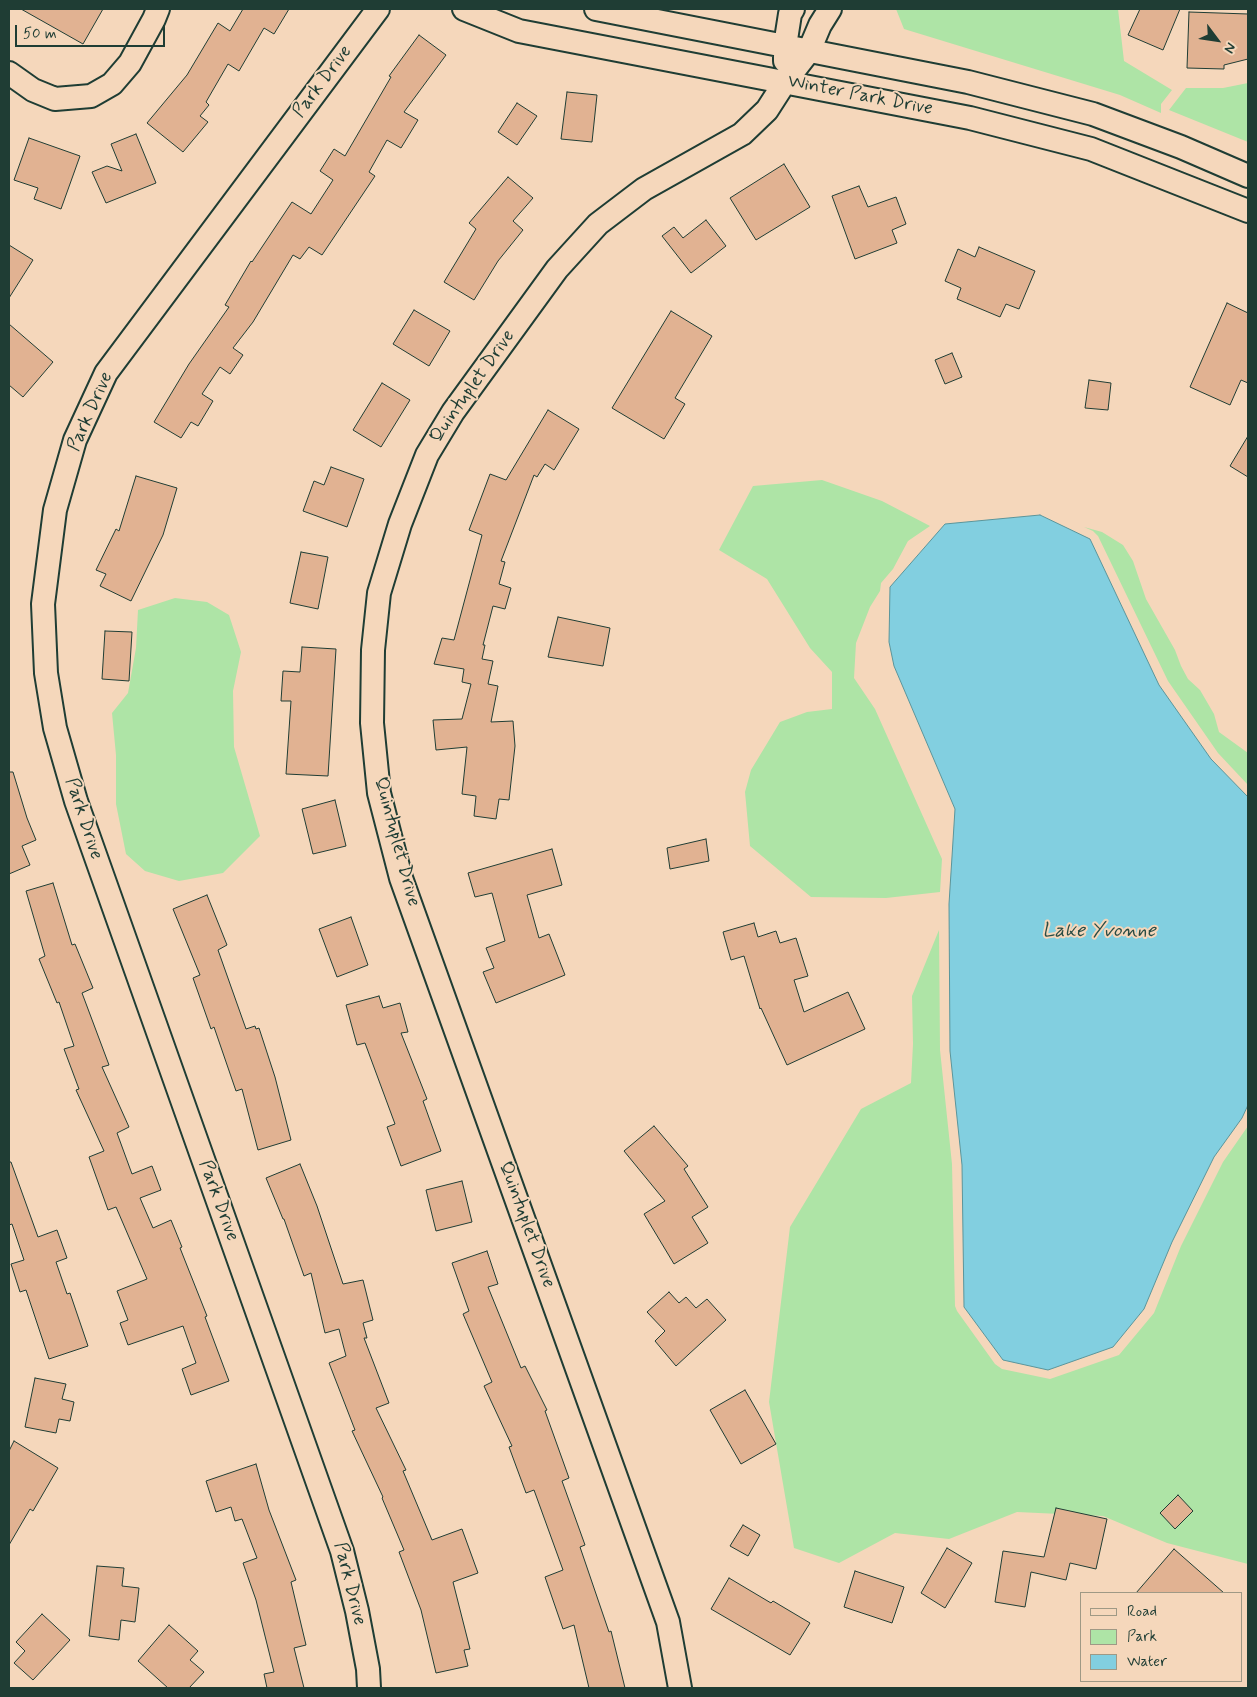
<!DOCTYPE html>
<style>
body{margin:0}
#map{position:relative;width:1257px;height:1697px;overflow:hidden;background:#f5d7bb;font-family:Mynerve,sans-serif}
canvas{display:block}
.frame{position:absolute;inset:0;border:10px solid #1f3d34;pointer-events:none}
.legend{position:absolute;left:1080px;top:1592px;width:162px;height:90px;box-sizing:border-box;background:#f5d7bb;border:1px solid #9f9985;margin:0;padding:6px 9px;list-style:none;font-size:15px;color:#1f3d34}
.legend li{display:flex;align-items:center;gap:10px;height:25px}
.legend b{width:25px;border:1px solid #9f9985}
.north{position:absolute;left:1192px;top:15px;width:50px;height:50px;-webkit-text-stroke:4px #f5d7bb;paint-order:stroke;rotate:121deg;font-size:14px;font-weight:700;line-height:20px;text-align:center;color:#1f3d34}
.north::after{content:'';display:block;margin:auto;width:18px;height:22px;background:#1f3d34;clip-path:polygon(50% 0,100% 100%,50% 72%,0 100%)}
.scale{position:absolute;left:15px;top:25px;width:150px;height:22px;box-sizing:border-box;border:2px solid #1f3d34;border-top:0;padding-left:6px;font-size:15px;line-height:18px;white-space:nowrap;color:#1f3d34;-webkit-text-stroke:4px #f5d7bb;paint-order:stroke}
</style>
<div id="map">
<canvas width="1257" height="1697"></canvas>
<div class="frame"></div>
<ul class="legend">
<li><b style="height:6px;background:#f5d7bb"></b>Road</li>
<li><b style="height:14px;background:#aee4a6"></b>Park</li>
<li><b style="height:14px;background:#82cfe0"></b>Water</li>
</ul>
<div class="north">N</div>
<div class="scale">50 m</div>
</div>
<script>
const c = document.querySelector('canvas').getContext('2d');
c.lineJoin = 'round';
function fill(path, color) { c.fillStyle = color; c.fill(path, 'evenodd'); }
const poly = rows => new Path2D(rows.map(r => 'M' + r).join(''));
function stroke(path, color, width, dash) { c.strokeStyle = color; c.lineWidth = width; c.lineCap = dash ? 'butt' : 'round'; c.setLineDash(dash || []); c.stroke(path); }
function label(font, color, halo, rows, align = 'center') {
  c.font = font + ' Mynerve,sans-serif'; c.lineWidth = 4; c.setLineDash([]); c.textBaseline = 'middle'; c.strokeStyle = halo; c.fillStyle = color; for (const [text, x, y, turn = 0] of rows) {
    c.save(); c.translate(x, y); c.rotate((+turn || 0) * Math.PI / 180); c.textAlign = isNaN(turn) ? turn : align; if (halo) c.strokeText(text, 0, 0); c.fillText(text, 0, 0); c.restore();
  }
}
fill(poly([
 [896,9,1118,9,1124,61,1172,90,1161,104,1161,113,1120,95,904,29],
 [1248,83,1248,142,1169,110,1186,88,1223,88],
 [822,480,882,501,930,526,908,541,893,569,881,583,880,591,870,607,856,643,854,678,875,709,942,859,940,892,886,898,811,897,750,846,745,792,751,770,780,722,807,712,832,709,832,672,810,648,767,579,719,550,753,486],
 [1084,527,1102,532,1123,545,1133,561,1146,599,1175,650,1181,666,1188,679,1200,690,1214,714,1219,732,1248,753,1248,785,1218,753,1168,681,1098,536,1093,531],
 [175,598,207,602,229,615,241,652,233,691,234,747,260,836,223,873,179,881,145,871,126,854,116,804,116,755,112,713,128,693,136,648,138,610],
 [939,930,940,1050,952,1164,955,1306,957,1311,995,1364,1002,1369,1050,1379,1119,1355,1154,1313,1181,1246,1223,1162,1248,1126,1248,1564,1167,1543,1103,1516,1017,1512,949,1539,895,1533,839,1563,794,1548,769,1402,790,1227,861,1109,911,1083,913,1044,912,996]
]), '#aee4a6');
const water = poly([
 [1040,515,1090,539,1159,685,1211,759,1248,797,1248,1105,1242,1118,1214,1157,1172,1242,1144,1309,1113,1347,1048,1370,1003,1360,964,1307,962,1165,950,1051,949,904,955,809,894,666,889,642,890,587,945,524,1040,515]
]);
fill(water, '#82cfe0');
stroke(water, '#5a959b', 1);
const building = poly([
 [21,9,103,9,83,44,21,9],
 [243,9,289,9,274,34,264,28,239,71,228,64,206,102,209,105,200,116,208,122,183,152,147,123,187,75,218,23,230,31,243,9],
 [1140,9,1180,9,1163,50,1128,35,1140,9],
 [1189,12,1248,14,1248,59,1224,65,1224,69,1187,68,1189,12],
 [419,35,446,55,404,112,418,120,401,148,387,140,369,172,375,176,322,255,309,247,300,259,293,255,253,322,233,348,243,355,230,374,220,367,202,394,213,401,198,426,191,422,181,438,154,422,189,364,229,307,225,305,251,261,252,262,292,202,311,214,333,180,320,171,334,149,345,156,391,77,389,76,419,35],
 [567,92,597,95,592,142,561,139,567,92],
 [517,103,537,116,517,145,498,132,517,103],
 [136,134,156,183,106,203,92,172,107,166,122,171,111,144,136,134],
 [29,138,80,156,61,209,34,199,38,188,14,180,29,138],
 [784,164,810,207,756,240,730,198,784,164],
 [508,177,533,198,513,221,523,230,498,261,474,300,444,282,476,229,469,223,508,177],
 [859,186,868,207,896,197,906,224,892,230,897,243,855,259,832,196,859,186],
 [706,220,726,246,691,273,662,236,674,227,683,238,706,220],
 [9,245,33,260,9,298,9,245],
 [979,247,1035,271,1019,309,1006,304,1000,317,957,299,961,288,945,281,958,249,975,257,979,247],
 [1227,303,1248,313,1248,383,1241,380,1230,405,1190,387,1227,303],
 [414,310,450,331,429,366,393,344,414,310],
 [671,311,712,336,675,398,685,404,664,439,612,408,671,311],
 [9,324,53,362,23,397,9,385,9,324],
 [952,353,962,377,945,384,935,360,952,353],
 [1089,380,1111,383,1108,410,1085,408,1089,380],
 [382,383,410,400,381,447,353,430,382,383],
 [548,410,579,429,554,470,545,464,537,477,534,475,501,561,505,562,499,584,511,588,505,609,493,606,483,645,485,645,482,659,493,661,488,684,498,686,491,722,513,721,515,746,509,800,499,799,496,819,474,816,476,796,462,794,467,747,436,750,433,720,462,719,471,684,462,682,464,669,434,664,442,638,454,640,482,535,469,530,490,474,506,480,548,410],
 [1248,436,1248,477,1230,466,1248,436],
 [331,467,364,479,347,527,303,511,314,481,324,485,331,467],
 [136,476,177,488,163,535,131,601,100,586,106,574,96,570,116,529,119,531,136,476],
 [301,552,328,557,318,609,290,603,301,552],
 [558,617,610,628,603,666,548,657,558,617],
 [105,631,132,632,129,681,102,679,105,631],
 [302,647,336,649,328,776,286,774,291,701,281,701,283,671,300,672,302,647],
 [9,772,13,772,27,818,36,840,22,846,30,865,9,874,9,772],
 [335,800,346,846,313,854,302,809,335,800],
 [706,839,709,861,670,869,667,848,706,839],
 [552,849,562,885,527,895,539,938,549,934,565,975,496,1003,483,972,494,968,486,948,505,941,492,893,475,897,468,873,552,849],
 [53,883,72,945,75,944,93,988,82,993,109,1065,102,1067,129,1127,117,1133,132,1174,152,1166,161,1190,140,1198,153,1228,171,1220,182,1247,180,1248,207,1316,205,1317,229,1381,191,1395,182,1369,196,1363,183,1326,128,1345,120,1323,128,1320,117,1291,147,1279,116,1207,108,1210,89,1157,104,1151,76,1090,79,1089,64,1049,74,1046,59,1002,57,1003,39,959,45,956,26,891,53,883],
 [207,895,227,945,218,950,246,1029,255,1026,256,1029,259,1028,275,1077,291,1140,258,1150,242,1089,236,1091,214,1027,211,1029,193,978,200,975,173,909,207,895],
 [351,917,368,965,337,977,319,929,351,917],
 [754,923,758,937,776,931,780,943,796,938,808,976,794,980,804,1012,848,992,865,1029,787,1065,761,1008,760,1009,744,956,731,960,723,932,754,923],
 [379,996,383,1008,400,1003,408,1032,401,1033,427,1099,423,1101,441,1151,401,1166,387,1127,395,1124,365,1043,357,1045,346,1005,379,996],
 [654,1126,688,1166,684,1169,708,1207,692,1217,708,1243,674,1264,644,1214,665,1201,624,1151,654,1126],
 [9,1162,11,1162,38,1237,57,1230,67,1258,56,1262,67,1294,70,1293,88,1346,49,1359,26,1290,20,1292,11,1264,24,1260,12,1224,9,1225,9,1162],
 [300,1164,317,1206,343,1284,363,1280,373,1320,363,1323,367,1338,364,1338,389,1403,376,1408,406,1470,403,1471,432,1540,462,1529,478,1573,453,1582,470,1649,464,1650,468,1666,436,1673,421,1610,399,1552,404,1550,382,1498,383,1497,352,1431,355,1430,329,1363,346,1356,339,1329,325,1333,311,1273,304,1276,284,1219,283,1219,266,1178,300,1164],
 [462,1181,472,1222,436,1231,426,1190,462,1181],
 [487,1251,498,1284,488,1287,521,1368,525,1366,547,1410,545,1411,569,1478,562,1481,585,1545,580,1547,609,1632,611,1631,625,1688,589,1688,574,1625,563,1629,545,1577,563,1570,534,1490,526,1493,509,1447,512,1446,484,1386,492,1382,463,1314,469,1311,452,1263,487,1251],
 [669,1292,679,1303,686,1297,696,1308,707,1299,726,1320,676,1366,655,1341,665,1331,647,1312,669,1292],
 [35,1378,66,1384,62,1399,74,1402,70,1421,59,1419,56,1433,25,1427,35,1378],
 [745,1390,776,1444,741,1464,710,1410,745,1390],
 [14,1441,58,1468,33,1511,30,1509,9,1545,9,1451,14,1441],
 [256,1464,269,1510,296,1580,291,1582,306,1645,294,1648,304,1688,267,1688,264,1674,274,1672,256,1600,243,1563,257,1558,242,1519,235,1521,231,1507,216,1512,206,1481,256,1464],
 [1178,1495,1193,1511,1175,1529,1160,1513,1178,1495],
 [1056,1508,1107,1519,1096,1569,1070,1563,1066,1580,1031,1572,1025,1607,995,1602,1003,1551,1044,1557,1056,1508],
 [743,1525,760,1535,748,1556,730,1546,743,1525],
 [947,1548,972,1563,945,1608,921,1593,947,1548],
 [1174,1549,1224,1593,1136,1593,1174,1549],
 [97,1566,124,1568,122,1586,139,1588,135,1622,121,1620,119,1640,89,1636,97,1566],
 [855,1571,904,1587,892,1623,844,1607,855,1571],
 [729,1578,771,1603,773,1601,810,1623,790,1655,711,1609,729,1578],
 [42,1614,70,1640,33,1680,14,1663,25,1651,16,1642,42,1614],
 [169,1625,198,1651,190,1660,204,1672,189,1688,168,1688,138,1661,169,1625]
]);
fill(building, '#e1b292');
stroke(building, '#1f3d34', 1);
const minor = poly([
 [464,9,519,31,970,118,1091,149,1248,211],
 [596,9,968,82,1093,114,1181,147,1248,176],
 [785,61,785,46,790,14,793,9],
 [9,73,33,90,55,99,91,96,112,84,130,63,154,19,158,9],
 [369,1688,368,1669,357,1611,342,1551,76,801,55,728,46,673,43,604,55,510,75,440,106,373,378,9],
 [680,1688,668,1622,401,878,379,793,372,723,373,650,379,593,400,524,427,455,453,412,557,269,598,224,644,189,742,134,767,110,785,82,809,51,820,25,830,9]
]);
stroke(minor, '#1f3d34', 26);
stroke(minor, '#f5d7bb', 22);
label('19px', '#1f3d34', '#f5d7bb', [
 ["Park Drive",323,82,-53],
 ["Winter Park Drive",860,96,11],
 ["Quintuplet Drive",473,387,-55],
 ["Park Drive",91,412,-66],
 ["Park Drive",83,819,72],
 ["Quintuplet Drive",396,842,75],
 ["Park Drive",218,1201,70],
 ["Quintuplet Drive",526,1225,70],
 ["Park Drive",349,1584,76]
]);
label('italic 20px', '#294c45', '#f5d7bb', [
 ["Lake Yvonne",1099,932]
]);
</script>
